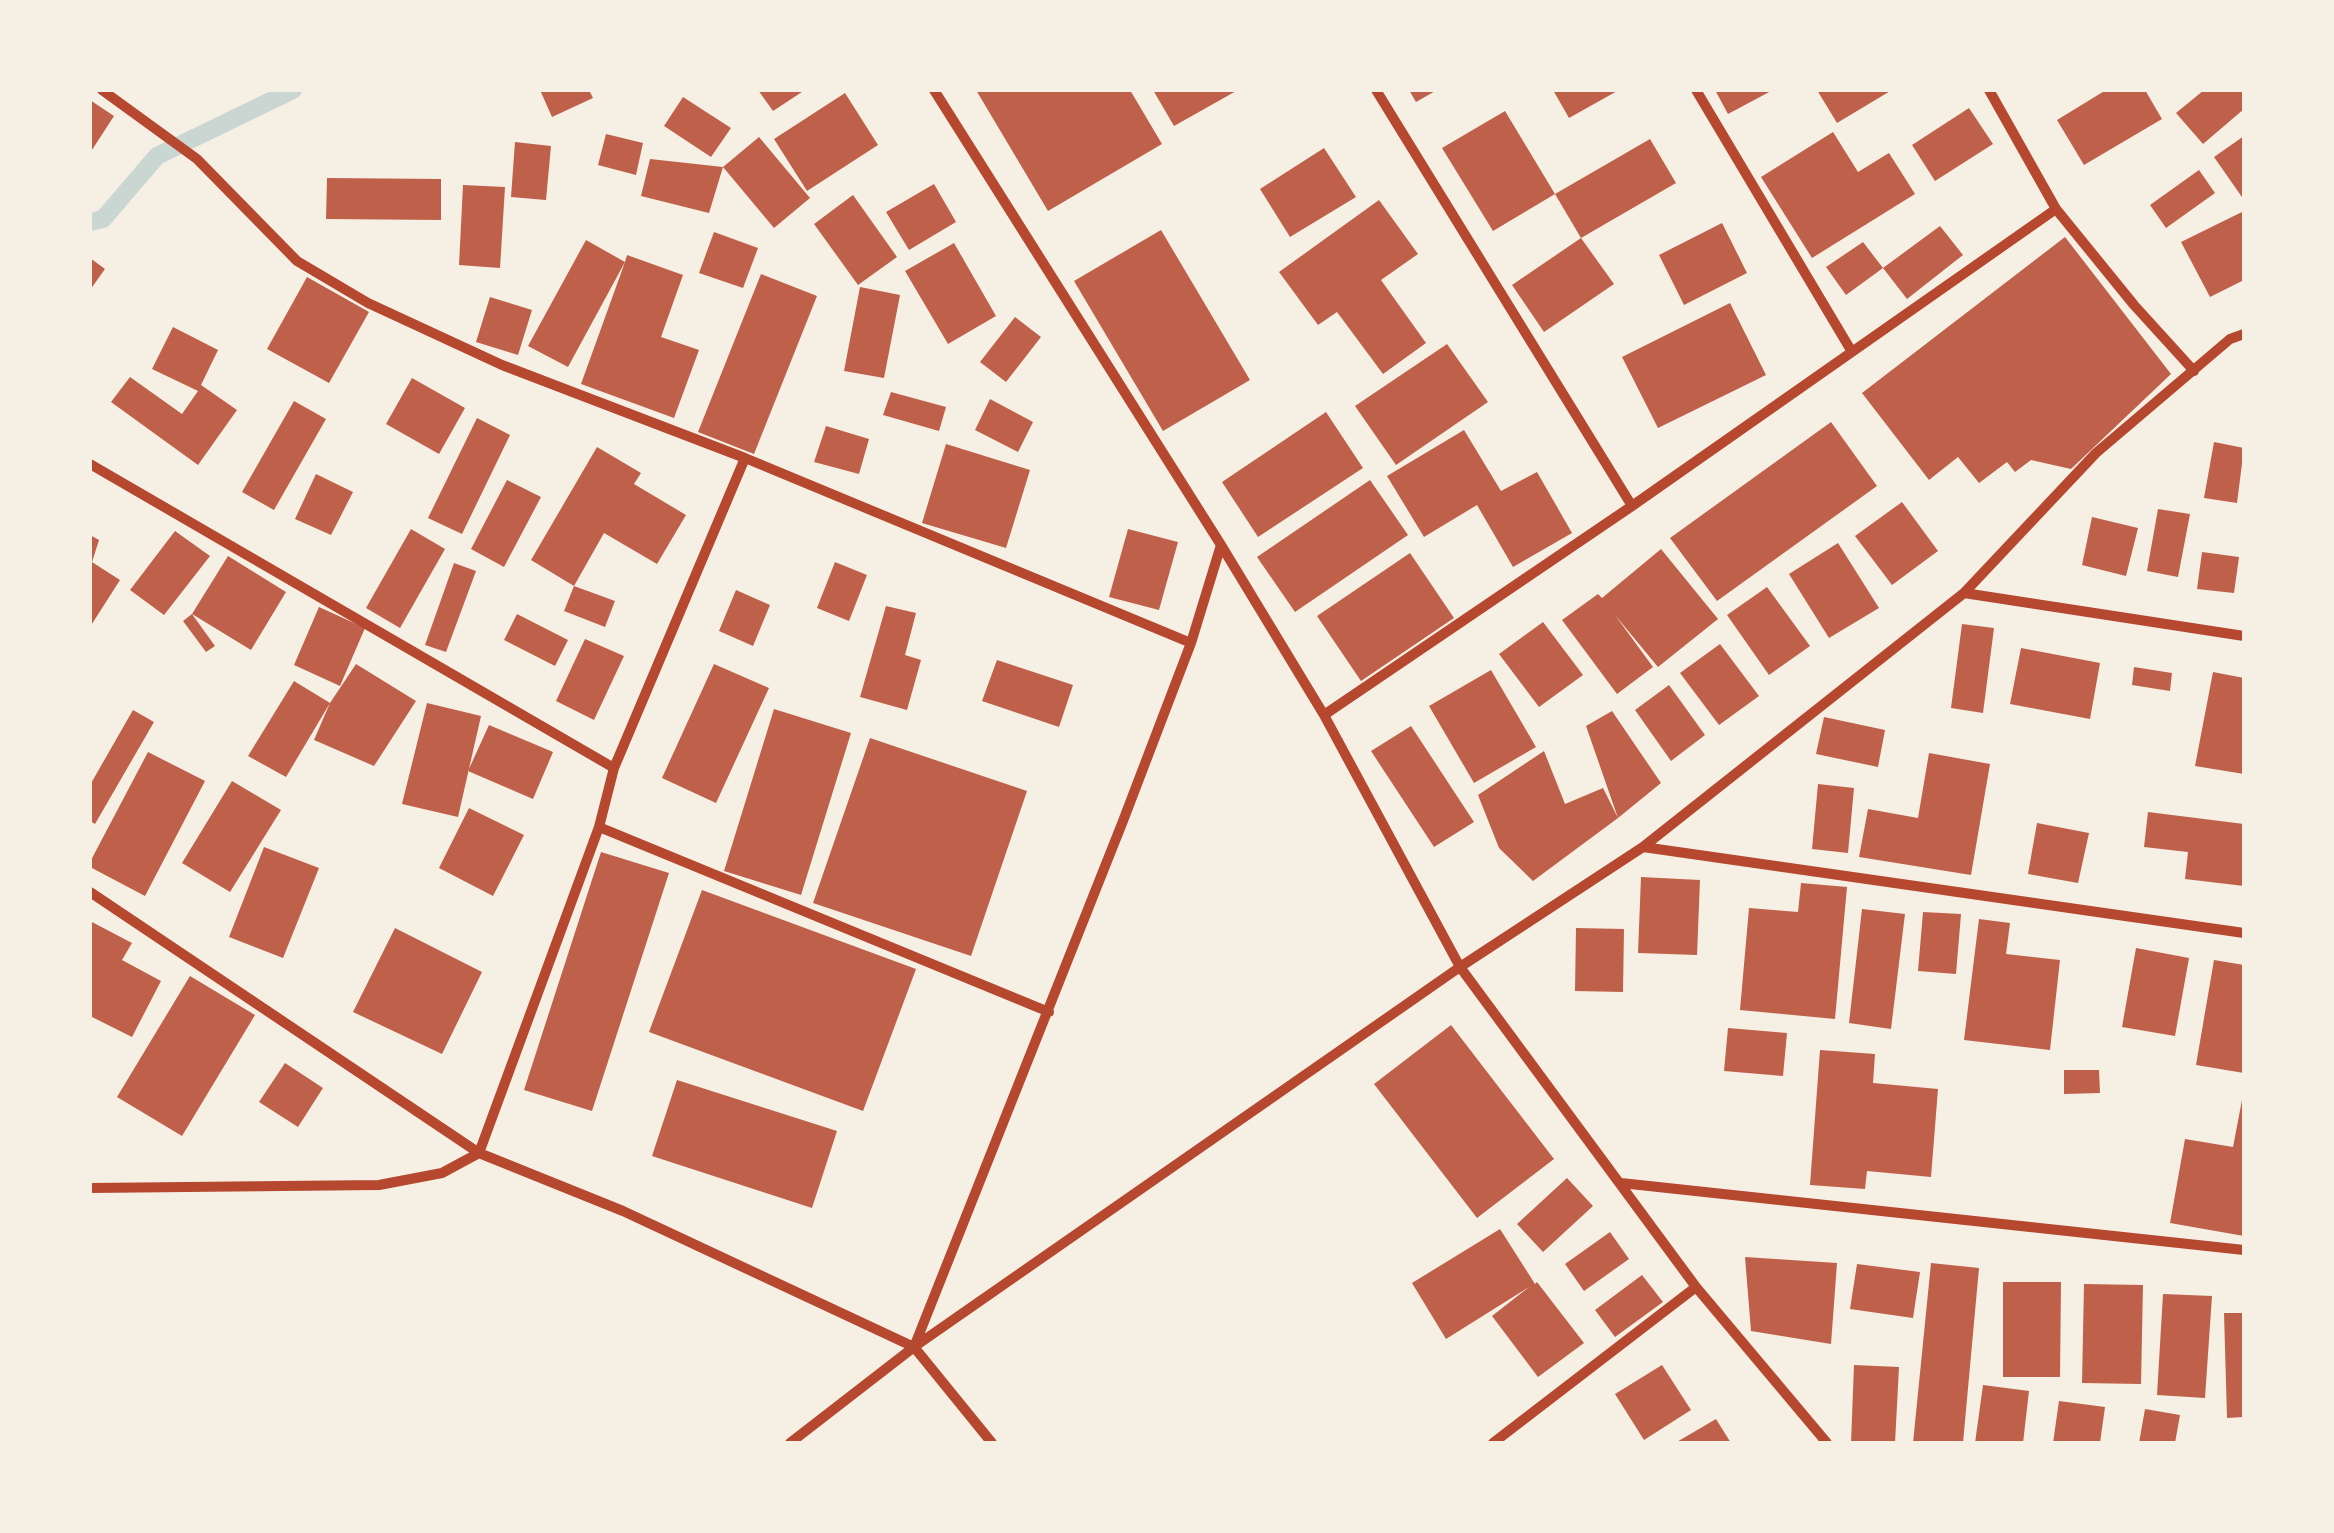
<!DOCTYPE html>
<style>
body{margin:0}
#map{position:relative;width:2334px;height:1533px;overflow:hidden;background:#f6efe4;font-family:Lato,sans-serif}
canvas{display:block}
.frame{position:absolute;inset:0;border:92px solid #f6efe4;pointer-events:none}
</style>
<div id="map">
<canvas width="2334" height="1533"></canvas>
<div class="frame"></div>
</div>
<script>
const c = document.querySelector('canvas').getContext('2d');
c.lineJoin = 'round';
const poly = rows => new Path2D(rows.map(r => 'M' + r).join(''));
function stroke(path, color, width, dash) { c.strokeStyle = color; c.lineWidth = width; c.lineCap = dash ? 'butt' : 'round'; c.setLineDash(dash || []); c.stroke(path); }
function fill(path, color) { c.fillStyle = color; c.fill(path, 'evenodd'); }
stroke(poly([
 [90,222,103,219,157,156,293,90]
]), '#c9d6d2', 18);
fill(poly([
 [540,90,589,90,593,98,552,117],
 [758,90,805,90,773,111],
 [976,90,1130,90,1162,144,1048,211],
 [1153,90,1238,90,1174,126],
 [1409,90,1437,90,1416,102],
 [1553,90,1619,90,1569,118],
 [1715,90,1773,90,1728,114],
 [1817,90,1892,90,1837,123],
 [2106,90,2145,90,2162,119,2084,165,2057,120],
 [2204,90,2244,90,2244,109,2203,144,2176,113],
 [845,93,878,145,807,191,774,139],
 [683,97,731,128,711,157,664,126],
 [90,100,114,116,90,153],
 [1969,108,1993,144,1935,181,1912,145],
 [1505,111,1555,194,1650,139,1676,183,1581,238,1614,284,1544,332,1512,285,1581,238,1555,194,1493,231,1442,148],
 [1833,132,1858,172,1889,153,1915,194,1812,258,1761,177],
 [606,134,643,143,636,175,598,165],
 [2244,136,2244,200,2214,157],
 [759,137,810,198,774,228,723,167],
 [515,142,551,146,546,200,511,197],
 [1324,148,1356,197,1290,237,1260,189],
 [650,159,723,167,709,213,641,196],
 [2199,170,2215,193,2166,228,2150,205],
 [327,178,441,179,441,220,326,219],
 [934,184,956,222,909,250,886,212],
 [463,185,505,187,500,268,459,265],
 [853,195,897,257,858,285,814,224],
 [1379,200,1418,254,1381,280,1426,343,1383,374,1337,312,1318,325,1279,272],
 [2244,211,2244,280,2210,297,2181,242],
 [1722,223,1747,273,1684,305,1659,255],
 [1940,226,1963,255,1907,299,1883,268,1846,295,1826,267,1863,242,1883,268],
 [1161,230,1250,380,1163,431,1074,281],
 [714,232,758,248,743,288,699,273],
 [2065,237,2171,374,2071,469,2031,460,2015,472,2007,462,1979,483,1958,457,1929,480,1862,393],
 [586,240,625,262,627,255,683,275,661,337,699,350,674,418,581,384,625,262,568,367,528,346],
 [954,243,996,316,948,344,905,271],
 [90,258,105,269,90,290],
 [761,274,817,296,754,454,698,432],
 [307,277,369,312,329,383,267,349],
 [860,287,900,295,884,378,844,371],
 [490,297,532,310,518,355,476,342],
 [1730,303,1766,375,1658,428,1622,357],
 [1015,317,1041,337,1006,382,980,362],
 [173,327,218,350,201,385,237,410,198,465,111,402,130,377,182,414,198,391,152,369],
 [1447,344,1488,402,1396,465,1355,406],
 [412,378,465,408,439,454,386,424],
 [891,392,946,407,939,431,883,415],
 [990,399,1033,422,1018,452,975,430],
 [294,401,326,419,274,510,242,492],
 [1326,412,1363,468,1258,537,1222,482],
 [477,418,510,435,462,534,428,518],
 [1831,422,1877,486,1717,601,1670,538],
 [826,426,869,439,859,474,814,462],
 [1464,430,1501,491,1537,472,1572,533,1513,567,1477,505,1424,537,1387,476],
 [2214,442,2244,448,2237,503,2204,498],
 [946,444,1030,470,1006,548,922,523],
 [597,447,641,473,634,484,686,515,657,564,604,533,574,586,531,560],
 [316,474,353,492,331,535,295,519],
 [507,480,541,497,504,567,471,549],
 [1370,480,1408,535,1295,612,1257,557],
 [1902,502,1938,551,1892,585,1855,536],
 [2158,509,2190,514,2178,577,2147,571],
 [2092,517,2138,528,2126,576,2082,565],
 [411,529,445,549,400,628,366,608],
 [1128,529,1178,542,1159,610,1109,597],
 [175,531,210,556,164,615,130,590],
 [90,535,99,540,92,562,120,580,90,627],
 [1838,543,1879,608,1829,638,1789,574],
 [1661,549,1718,619,1658,667,1615,615,1653,667,1617,694,1562,620,1598,594,1602,598],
 [2202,552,2239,557,2234,593,2197,589],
 [1410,553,1454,618,1361,681,1317,616],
 [228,556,286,592,251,650,192,614],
 [835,562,867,575,849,621,817,608],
 [454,563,476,571,446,652,425,645],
 [574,586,615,601,605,627,564,611],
 [1767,587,1810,646,1769,675,1727,615],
 [736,590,770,605,753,646,719,631],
 [886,606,916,613,905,655,921,660,907,710,860,697],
 [319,607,365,628,340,686,294,665],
 [192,614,215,646,206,652,183,621],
 [517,614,568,640,555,666,504,640],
 [1543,622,1583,675,1539,707,1499,654],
 [1962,624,1994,628,1983,713,1951,708],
 [585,639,624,656,594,720,556,701],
 [1720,644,1759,696,1719,725,1680,673],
 [2021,648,2100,663,2090,719,2010,704],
 [997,660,1073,685,1059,727,982,701],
 [356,664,416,701,374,766,314,740,330,703,286,777,248,756,294,681,330,703],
 [714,664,769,688,716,803,662,778],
 [2134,667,2172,673,2170,691,2132,685],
 [1491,670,1536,747,1474,783,1429,706],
 [2213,672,2244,678,2244,774,2195,766],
 [1669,685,1705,735,1671,761,1635,710],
 [427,703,481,716,458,817,402,804],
 [774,709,851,733,801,895,724,871],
 [133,710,154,722,95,824,90,821,90,785],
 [1612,711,1661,783,1618,818,1533,881,1499,848,1478,795,1544,751,1565,804,1603,788,1618,818,1586,726],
 [1824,717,1885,730,1878,767,1816,754],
 [489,725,553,752,533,799,468,771],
 [1411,726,1474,822,1434,847,1371,751],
 [870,738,1027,791,971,956,813,903],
 [148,752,205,781,145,896,90,867,90,862],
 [1929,753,1990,764,1971,875,1859,857,1868,809,1918,818],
 [232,781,281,810,230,892,182,863],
 [1818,784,1854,788,1848,853,1812,849],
 [469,808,524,835,493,896,439,868],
 [2148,812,2244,824,2244,886,2185,879,2188,852,2144,847],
 [2037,823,2089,833,2078,883,2028,874],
 [264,847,319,868,283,958,229,937],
 [601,852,669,873,592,1111,524,1090],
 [1641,877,1700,880,1697,955,1638,953],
 [1801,883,1847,887,1835,1019,1740,1010,1749,908,1798,912],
 [702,890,916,969,863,1111,649,1032],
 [1862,909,1905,914,1891,1029,1849,1023],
 [1923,912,1961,914,1956,974,1918,971],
 [1979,919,2010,923,2006,954,2060,960,2050,1050,1964,1040],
 [90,921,132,943,122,960,161,981,132,1037,90,1016],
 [395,928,482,972,442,1054,353,1012],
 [1576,928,1624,929,1623,992,1575,991],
 [2136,948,2189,958,2175,1036,2122,1027],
 [2214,960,2244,965,2244,1073,2196,1065],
 [190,976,255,1015,182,1136,117,1097],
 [1451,1025,1554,1159,1477,1218,1374,1084],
 [1728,1028,1787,1033,1783,1076,1724,1071],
 [1820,1050,1875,1054,1873,1083,1938,1089,1931,1177,1867,1171,1865,1189,1810,1185],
 [285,1063,323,1088,298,1127,259,1102],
 [2064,1070,2099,1070,2100,1093,2064,1094],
 [677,1080,837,1131,812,1208,652,1156],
 [2242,1100,2244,1236,2170,1223,2185,1139,2233,1147],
 [1567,1178,1593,1206,1543,1252,1517,1224],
 [1500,1229,1535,1284,1537,1282,1584,1343,1538,1377,1492,1316,1529,1287,1446,1339,1412,1283],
 [1610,1232,1629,1259,1584,1291,1565,1264],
 [1745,1257,1837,1263,1831,1344,1751,1331],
 [1931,1263,1979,1268,1963,1443,1913,1443],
 [1857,1264,1920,1272,1913,1318,1850,1309],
 [1642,1275,1663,1302,1615,1337,1595,1310],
 [2003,1282,2061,1282,2060,1377,2003,1377],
 [2084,1284,2143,1285,2141,1384,2082,1383],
 [2163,1294,2212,1296,2205,1398,2157,1395],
 [2224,1313,2244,1313,2244,1417,2227,1418],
 [1662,1365,1691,1410,1644,1440,1615,1394],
 [1854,1365,1899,1367,1895,1443,1851,1443],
 [1983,1385,2029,1391,2023,1443,1975,1443],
 [2059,1401,2105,1407,2100,1443,2053,1443],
 [2145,1409,2180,1415,2175,1443,2139,1443],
 [1716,1419,1731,1443,1675,1443]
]), '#bf614a');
stroke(poly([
 [102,90,197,159,297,261,368,303,502,365,745,458,1191,643],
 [934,90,1221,545,1324,715,1460,967,1696,1287,1827,1443],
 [1376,90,1632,506],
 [1696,90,1852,352],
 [1989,90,2056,209,2134,305,2194,371],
 [90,464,614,768,599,827,479,1153,90,892],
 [1964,593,2244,636],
 [1324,715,1632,506,2056,209],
 [614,768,745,458],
 [599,827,1049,1012],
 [1643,847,2244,933],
 [1621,1183,2244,1250],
 [90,1188,379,1185,442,1173,479,1153,623,1211,914,1347,992,1443],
 [914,1347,1460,967,1643,847,1964,593,2096,453,2230,339,2244,334],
 [790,1443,914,1347,1123,821,1191,643,1221,545],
 [1493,1443,1696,1287]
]), '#b5482f', 10);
</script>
